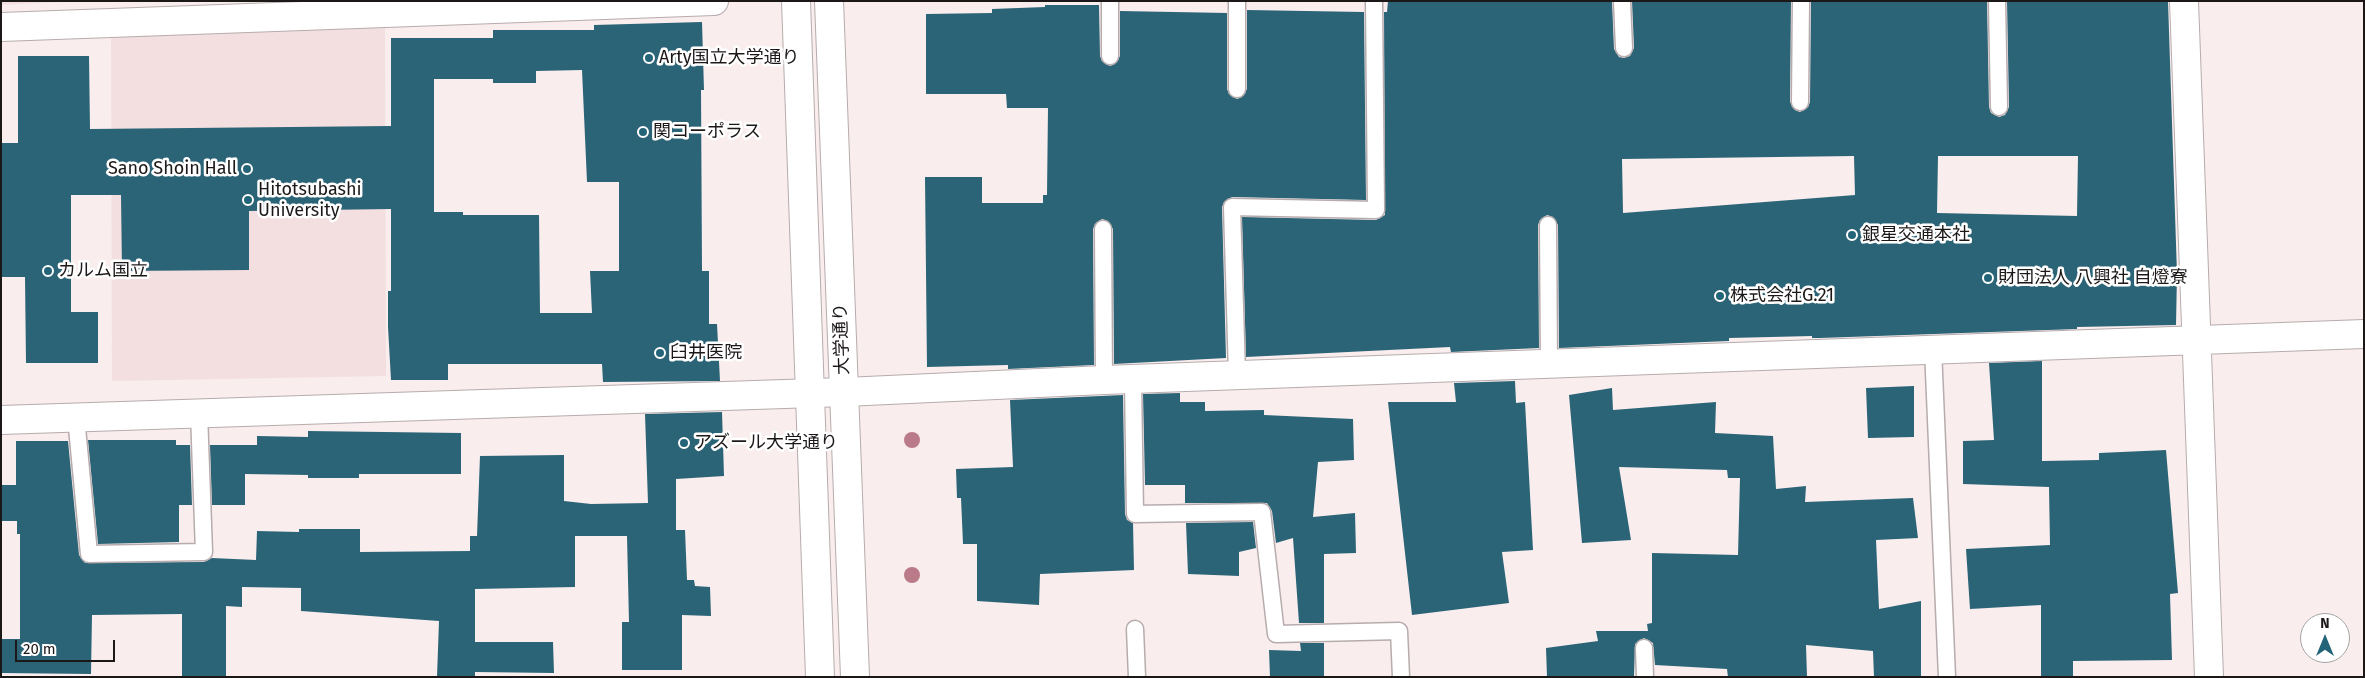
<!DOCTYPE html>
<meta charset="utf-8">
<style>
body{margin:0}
#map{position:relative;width:2365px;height:678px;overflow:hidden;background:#f9eded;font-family:"Fira Sans",sans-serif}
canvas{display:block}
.frame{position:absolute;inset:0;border:2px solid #1c1818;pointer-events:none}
.north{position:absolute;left:2300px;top:613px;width:50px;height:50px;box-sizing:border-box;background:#fff;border:1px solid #a4a3a3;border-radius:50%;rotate:0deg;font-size:14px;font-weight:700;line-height:20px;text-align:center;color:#1c1818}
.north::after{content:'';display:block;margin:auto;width:18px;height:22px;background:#236478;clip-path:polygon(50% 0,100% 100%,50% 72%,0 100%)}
.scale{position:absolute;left:15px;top:640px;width:100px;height:22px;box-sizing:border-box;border:2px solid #1c1818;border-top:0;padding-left:6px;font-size:15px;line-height:18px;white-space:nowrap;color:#1c1818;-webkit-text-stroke:4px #fff;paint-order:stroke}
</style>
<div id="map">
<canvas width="2365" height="678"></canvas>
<div class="frame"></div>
<div class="north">N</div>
<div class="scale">20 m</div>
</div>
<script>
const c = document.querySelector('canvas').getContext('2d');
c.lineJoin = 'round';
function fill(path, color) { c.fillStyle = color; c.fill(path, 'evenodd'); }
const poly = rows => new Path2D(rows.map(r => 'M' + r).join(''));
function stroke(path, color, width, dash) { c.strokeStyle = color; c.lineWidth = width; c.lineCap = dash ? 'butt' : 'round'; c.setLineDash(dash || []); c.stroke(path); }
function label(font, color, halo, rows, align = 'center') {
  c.font = font + ' "Fira Sans","Noto Sans JP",sans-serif'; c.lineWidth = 5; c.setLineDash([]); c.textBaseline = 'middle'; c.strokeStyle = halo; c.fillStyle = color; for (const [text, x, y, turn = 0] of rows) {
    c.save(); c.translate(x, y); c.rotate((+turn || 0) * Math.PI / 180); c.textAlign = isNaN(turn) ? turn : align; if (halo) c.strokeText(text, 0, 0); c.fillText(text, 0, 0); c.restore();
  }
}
fill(poly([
 [1,1,82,1,1,5],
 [385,22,386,376,112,381,111,24]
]), '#f4dfe0');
fill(poly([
 [1388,1,1612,1,1614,49,1619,57,1624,58,1630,56,1634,48,1632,1,1791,1,1790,102,1795,110,1800,112,1808,107,1810,102,1811,1,1987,1,1989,107,1991,113,1999,117,2005,115,2009,107,2007,1,2168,1,2177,274,2176,325,2077,327,2077,329,1820,338,1812,338,1812,336,1729,338,1729,341,1559,348,1558,225,1553,217,1547,215,1540,220,1538,225,1539,348,1451,352,1450,347,1246,357,1242,217,1376,220,1385,215,1384,12,1387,12],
 [1854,156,1855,195,1623,213,1622,159],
 [1938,156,2078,156,2077,216,1937,213],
 [1045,5,1099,5,1100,56,1102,61,1110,66,1115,64,1120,56,1120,11,1227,13,1227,89,1229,94,1237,99,1242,97,1247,89,1247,10,1364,12,1366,200,1232,197,1224,202,1222,207,1226,358,1114,364,1113,229,1108,221,1102,219,1095,224,1093,229,1094,365,1008,369,1008,365,927,367,925,177,982,177,982,203,1043,203,1043,195,1047,195,1048,108,1007,108,1006,94,926,94,926,14,992,13,992,9,1045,7],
 [702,22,704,90,701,90,702,271,709,271,709,324,717,324,720,381,603,382,602,364,448,364,448,380,391,380,388,327,388,291,391,291,391,209,249,211,249,270,122,271,121,195,71,195,71,312,98,312,98,363,26,363,25,277,1,277,1,143,18,143,18,56,89,56,90,129,391,126,391,38,493,38,493,30,594,30,594,25],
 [582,70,587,182,619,182,619,271,590,271,592,313,540,313,539,215,463,215,463,212,434,212,434,79,493,79,493,83,536,83,536,71],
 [2042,361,2042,461,2099,460,2099,453,2166,450,2178,593,2170,594,2172,660,2073,661,2073,677,2041,677,2041,605,1970,609,1966,549,2050,545,2049,487,1963,484,1963,441,1994,440,1989,363],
 [1515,381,1516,403,1525,402,1533,550,1502,552,1509,603,1412,615,1388,402,1456,402,1454,383],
 [1914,386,1914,437,1868,438,1866,388],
 [1612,388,1613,410,1716,402,1715,433,1773,436,1776,489,1806,486,1805,502,1913,498,1918,538,1876,540,1879,609,1921,601,1921,677,1874,677,1873,651,1806,645,1807,677,1728,677,1727,669,1655,665,1653,643,1644,638,1635,644,1634,677,1547,677,1546,648,1598,641,1596,631,1648,631,1647,624,1652,623,1652,553,1738,555,1740,478,1728,478,1727,470,1619,467,1631,540,1582,543,1569,395],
 [1180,393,1180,402,1205,402,1205,411,1264,410,1264,415,1353,419,1354,460,1318,462,1313,517,1355,513,1356,553,1324,554,1324,623,1299,623,1293,538,1276,543,1272,511,1267,503,1185,503,1185,485,1145,485,1143,394],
 [1123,395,1125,514,1127,520,1133,523,1134,570,1040,574,1039,605,977,601,977,544,963,544,961,498,957,498,956,469,1013,467,1010,400],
 [722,412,724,476,676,479,676,530,685,530,687,580,694,580,695,586,710,587,711,616,682,615,682,670,622,670,622,622,629,622,627,536,575,536,575,587,475,589,475,642,553,642,554,673,475,672,475,677,437,677,439,621,301,611,301,588,242,587,242,607,226,606,226,677,182,677,182,614,92,615,91,674,1,673,1,639,20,639,20,534,17,534,17,521,1,521,1,485,16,485,16,441,68,441,79,555,85,563,204,562,212,558,256,560,257,531,299,532,299,529,360,529,360,552,470,551,470,536,477,536,480,456,564,455,564,501,591,504,648,503,645,414],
 [308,431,461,433,461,474,359,474,359,478,308,478,308,475,245,474,245,505,212,505,210,445,257,445,257,436,308,437],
 [88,440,176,440,176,445,190,445,192,505,179,505,179,542,98,544],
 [1253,522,1256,548,1239,552,1239,576,1188,574,1186,523],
 [1300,643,1324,643,1324,677,1270,677,1269,650,1301,651]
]), '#2b6477');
const lane = poly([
 [1110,1,1110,56],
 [1237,1,1237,89],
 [1622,1,1624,48],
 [1997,1,1999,107],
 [1800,102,1801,1],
 [1548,225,1549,364],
 [1103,229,1104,380],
 [1933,349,1947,677],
 [1237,375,1232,207,1376,210,1374,1],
 [1133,380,1135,514,1262,512,1276,634,1399,631,1401,677],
 [76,417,89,554,204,552,199,413],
 [1135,629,1137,677],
 [1644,648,1645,677]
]);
const street = poly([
 [2184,1,2209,677],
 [1,27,714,1],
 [1,420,845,392,1104,380,2364,334]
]);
const secondary = poly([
 [796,1,820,677],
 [829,1,855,677]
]);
stroke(lane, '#b7acad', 19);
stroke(street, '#b7acad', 30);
stroke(secondary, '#b7acad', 30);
stroke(lane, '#fff', 16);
stroke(street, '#fff', 28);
stroke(secondary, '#fff', 28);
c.fillStyle = '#ba7a88';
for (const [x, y] of [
 [912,440],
 [912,575]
]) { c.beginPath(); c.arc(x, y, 8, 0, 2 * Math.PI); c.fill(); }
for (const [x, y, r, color] of [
 [649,58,5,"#236478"],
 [643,132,5,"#236478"],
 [247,169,5,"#236478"],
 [248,200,5,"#236478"],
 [1852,235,5,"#236478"],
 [48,271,5,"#236478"],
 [1988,278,5,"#236478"],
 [1720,296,5,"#236478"],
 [660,353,5,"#236478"],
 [684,443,5,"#236478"]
]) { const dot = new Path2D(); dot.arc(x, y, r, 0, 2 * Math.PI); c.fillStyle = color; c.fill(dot); stroke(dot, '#fff', 2); }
label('18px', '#1c1818', '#fff', [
 ["Arty国立大学通り",659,58],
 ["関コーポラス",653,132],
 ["Sano Shoin Hall",237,169,"right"],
 ["Hitotsubashi",258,190],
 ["University",258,211],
 ["銀星交通本社",1862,235],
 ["カルム国立",58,271],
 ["財団法人 八興社 自燈寮",1998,278],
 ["株式会社G.21",1730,296],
 ["臼井医院",670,353],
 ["アズール大学通り",694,443]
], 'left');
label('18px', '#1c1818', '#fff', [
 ["大学通り",842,339,-92]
]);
</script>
